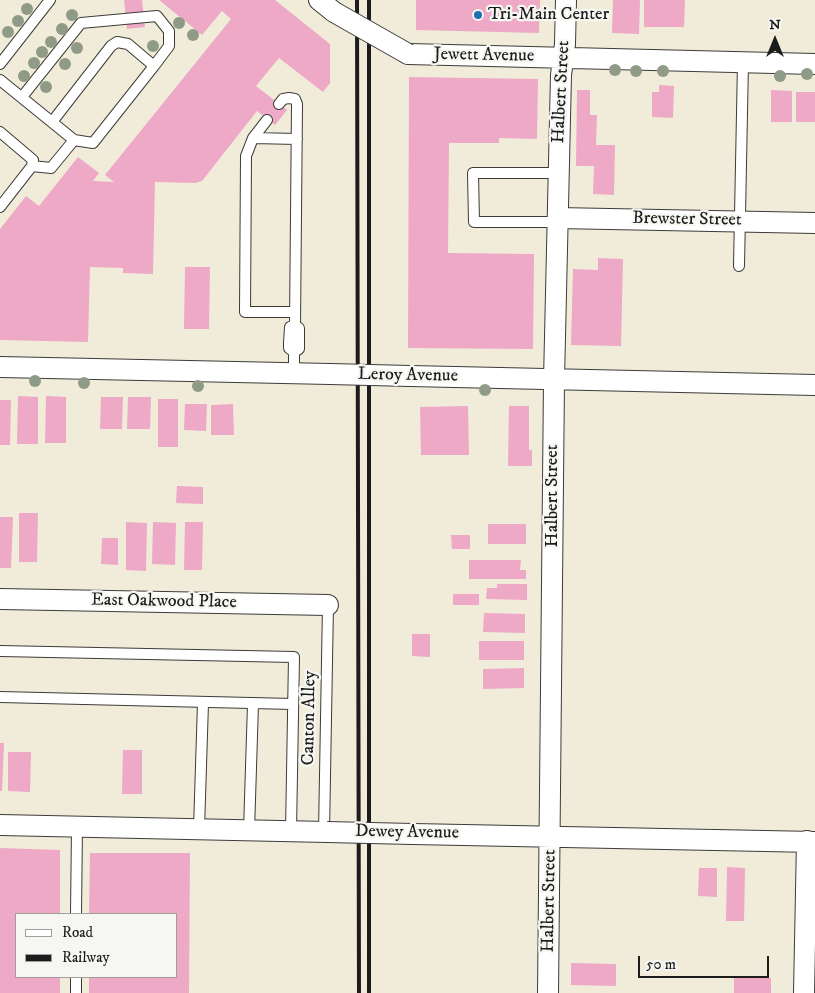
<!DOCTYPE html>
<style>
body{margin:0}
#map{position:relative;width:815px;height:993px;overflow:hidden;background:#f1ecda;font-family:"IM FELL DW Pica",serif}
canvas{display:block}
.legend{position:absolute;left:15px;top:913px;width:162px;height:65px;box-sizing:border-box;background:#f6f6f2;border:1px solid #9f9f9c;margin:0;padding:6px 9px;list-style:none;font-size:15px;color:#1c1c1c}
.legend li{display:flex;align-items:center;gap:10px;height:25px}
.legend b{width:25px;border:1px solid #9f9f9c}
.north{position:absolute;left:750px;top:15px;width:50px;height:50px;-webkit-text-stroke:4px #f6f6f2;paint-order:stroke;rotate:0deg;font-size:14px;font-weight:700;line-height:20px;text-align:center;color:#1c1c1c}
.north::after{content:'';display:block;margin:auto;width:18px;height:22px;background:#1c1c1c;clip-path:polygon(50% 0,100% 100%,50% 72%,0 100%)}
.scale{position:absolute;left:638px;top:956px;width:131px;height:22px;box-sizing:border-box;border:2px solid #1c1c1c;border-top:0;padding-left:6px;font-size:15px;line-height:18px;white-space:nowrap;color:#1c1c1c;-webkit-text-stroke:4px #f6f6f2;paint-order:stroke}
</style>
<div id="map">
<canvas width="815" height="993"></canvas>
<ul class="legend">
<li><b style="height:6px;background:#fff"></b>Road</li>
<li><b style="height:6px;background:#1c1c1c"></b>Railway</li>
</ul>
<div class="north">N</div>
<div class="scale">50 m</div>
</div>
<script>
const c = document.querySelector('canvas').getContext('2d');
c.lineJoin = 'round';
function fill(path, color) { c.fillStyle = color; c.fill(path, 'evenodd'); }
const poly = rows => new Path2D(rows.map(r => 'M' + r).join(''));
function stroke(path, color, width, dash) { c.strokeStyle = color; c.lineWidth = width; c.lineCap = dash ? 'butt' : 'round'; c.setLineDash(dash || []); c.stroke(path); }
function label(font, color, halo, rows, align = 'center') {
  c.font = font + ' "IM FELL DW Pica",serif'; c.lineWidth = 4.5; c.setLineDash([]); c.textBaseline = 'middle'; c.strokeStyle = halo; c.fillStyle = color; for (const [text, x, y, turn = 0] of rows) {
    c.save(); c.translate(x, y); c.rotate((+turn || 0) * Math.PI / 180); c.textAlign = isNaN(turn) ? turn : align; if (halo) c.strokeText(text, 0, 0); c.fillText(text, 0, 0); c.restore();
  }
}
fill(poly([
 [124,0,142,0,145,27,127,29],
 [159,0,275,0,330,44,330,83,323,92,279,58,256,86,287,110,275,125,257,111,202,181,195,183,155,182,153,274,123,273,123,268,90,267,88,342,0,340,0,229,26,196,39,206,78,157,99,173,93,181,114,182,105,175,231,19,222,11,202,35],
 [416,0,540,0,539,33,416,30],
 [613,0,640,0,639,34,612,33],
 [644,0,685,0,684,27,644,27],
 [409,77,538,79,537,139,499,138,499,143,449,143,448,253,534,254,533,349,408,348],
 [659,85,674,86,673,118,652,117,652,92,659,92],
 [577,90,590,90,590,115,597,115,596,145,615,145,614,195,593,194,594,166,576,166],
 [771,90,792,91,792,122,771,122],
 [796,92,815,92,815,122,796,122],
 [598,258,623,259,621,346,571,345,573,269,598,270],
 [185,267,210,267,209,329,184,329],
 [18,396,38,397,38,444,17,444],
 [46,396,66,397,66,443,45,443],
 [101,397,123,397,122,429,100,429],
 [128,397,151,397,150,429,127,429],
 [158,399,178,399,178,447,158,447],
 [0,400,11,400,10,445,0,445],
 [185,404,207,404,206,431,184,430],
 [233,404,234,435,211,435,211,405],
 [468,406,469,455,421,455,420,407],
 [509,406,529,406,529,450,532,450,532,466,508,466],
 [177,486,203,487,203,504,176,503],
 [19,513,38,513,37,562,19,562],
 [0,517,13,517,11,568,0,568],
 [126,522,147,523,146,571,126,570],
 [153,522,176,523,175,565,152,564],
 [185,522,203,522,202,570,184,570],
 [488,524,526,524,526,544,488,544],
 [451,535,470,535,470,549,452,549],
 [102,538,118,538,118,565,101,564],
 [469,560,521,560,520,570,526,570,526,579,469,579],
 [497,584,527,584,527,600,486,599,487,588,497,588],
 [453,594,479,594,479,605,453,605],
 [484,613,525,614,525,633,483,632],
 [412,634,430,634,430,657,412,656],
 [479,641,524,641,524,660,479,660],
 [524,668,524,688,483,689,483,669],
 [0,743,4,743,2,791,0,791],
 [123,750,142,750,142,794,122,794],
 [8,752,31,752,30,792,8,791],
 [0,848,60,850,60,914,16,914,16,977,60,977,60,993,0,993],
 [90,853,190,853,189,993,89,993,89,977,176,977,176,914,89,914],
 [727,867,745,868,744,921,726,921],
 [699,868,717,868,717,897,698,896],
 [571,963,616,964,616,986,571,985],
 [734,978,771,978,771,993,734,993]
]), '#eda9c5');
const service = poly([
 [0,64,50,0],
 [0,80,74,140,51,168,32,166],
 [22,97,81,23,157,16,169,31,169,46,154,66],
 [279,104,283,99,289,98,295,99,297,104,295,325,299,328,299,349,294,352],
 [267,120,253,138,246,156,245,312,295,312],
 [52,122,111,46,117,42,128,44,154,66,93,143,74,140],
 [0,132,33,160,32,166,0,207],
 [253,138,297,139],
 [558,222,474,222,473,173,559,173],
 [739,266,743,62],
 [294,374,294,352,289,348,289,343,290,327,295,325],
 [0,651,294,657,291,831],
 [0,697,293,704],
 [199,829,203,703],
 [249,831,253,704],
 [324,832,328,605],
 [76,914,77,827],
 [76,993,76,977]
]);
const minor = poly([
 [319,0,334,12],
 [408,54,815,64],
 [558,218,815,223],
 [0,367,330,374],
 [410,376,815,385],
 [0,599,328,605],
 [0,825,327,832],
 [413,834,815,842],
 [548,993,554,380,561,75,565,44,566,0],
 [804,993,807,841]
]);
stroke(service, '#3c3b38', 12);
stroke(minor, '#3c3b38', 22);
stroke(service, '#fff', 10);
stroke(minor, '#fff', 20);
stroke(poly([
 [357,0,359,993],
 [369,0,369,993]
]), '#1c1c1c', 4);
const minorBridge = poly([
 [334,12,408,54],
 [330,374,410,376],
 [327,832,413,834]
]);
stroke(minorBridge, '#3c3b38', 22, []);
stroke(minorBridge, '#fff', 20);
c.fillStyle = '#8f9b86';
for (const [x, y] of [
 [27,9],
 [72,15],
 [18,21],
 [179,23],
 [62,29],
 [8,32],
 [193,35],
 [51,42],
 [153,46],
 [77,48],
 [42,52],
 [34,63],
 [65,64],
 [615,70],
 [636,71],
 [663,71],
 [807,74],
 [24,76],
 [780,76],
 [46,87],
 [35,381],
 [84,383],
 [198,386],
 [485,390]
]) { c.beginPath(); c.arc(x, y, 6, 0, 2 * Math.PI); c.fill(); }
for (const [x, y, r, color] of [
 [478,15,5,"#1f6fb2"]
]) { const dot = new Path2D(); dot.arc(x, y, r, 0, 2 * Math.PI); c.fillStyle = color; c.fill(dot); stroke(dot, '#f6f6f2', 2); }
label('18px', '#1c1c1c', '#f6f6f2', [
 ["Tri-Main Center",488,15]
], 'left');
label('18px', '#1c1c1c', '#f6f6f2', [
 ["Jewett Avenue",484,56,1],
 ["Halbert Street",562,92,-87],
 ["Brewster Street",687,220,1],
 ["Leroy Avenue",408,376,1],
 ["Halbert Street",553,496,-90],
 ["East Oakwood Place",164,602,1],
 ["Canton Alley",310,718,-89],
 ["Dewey Avenue",407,833,1],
 ["Halbert Street",550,901,-89]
]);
</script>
